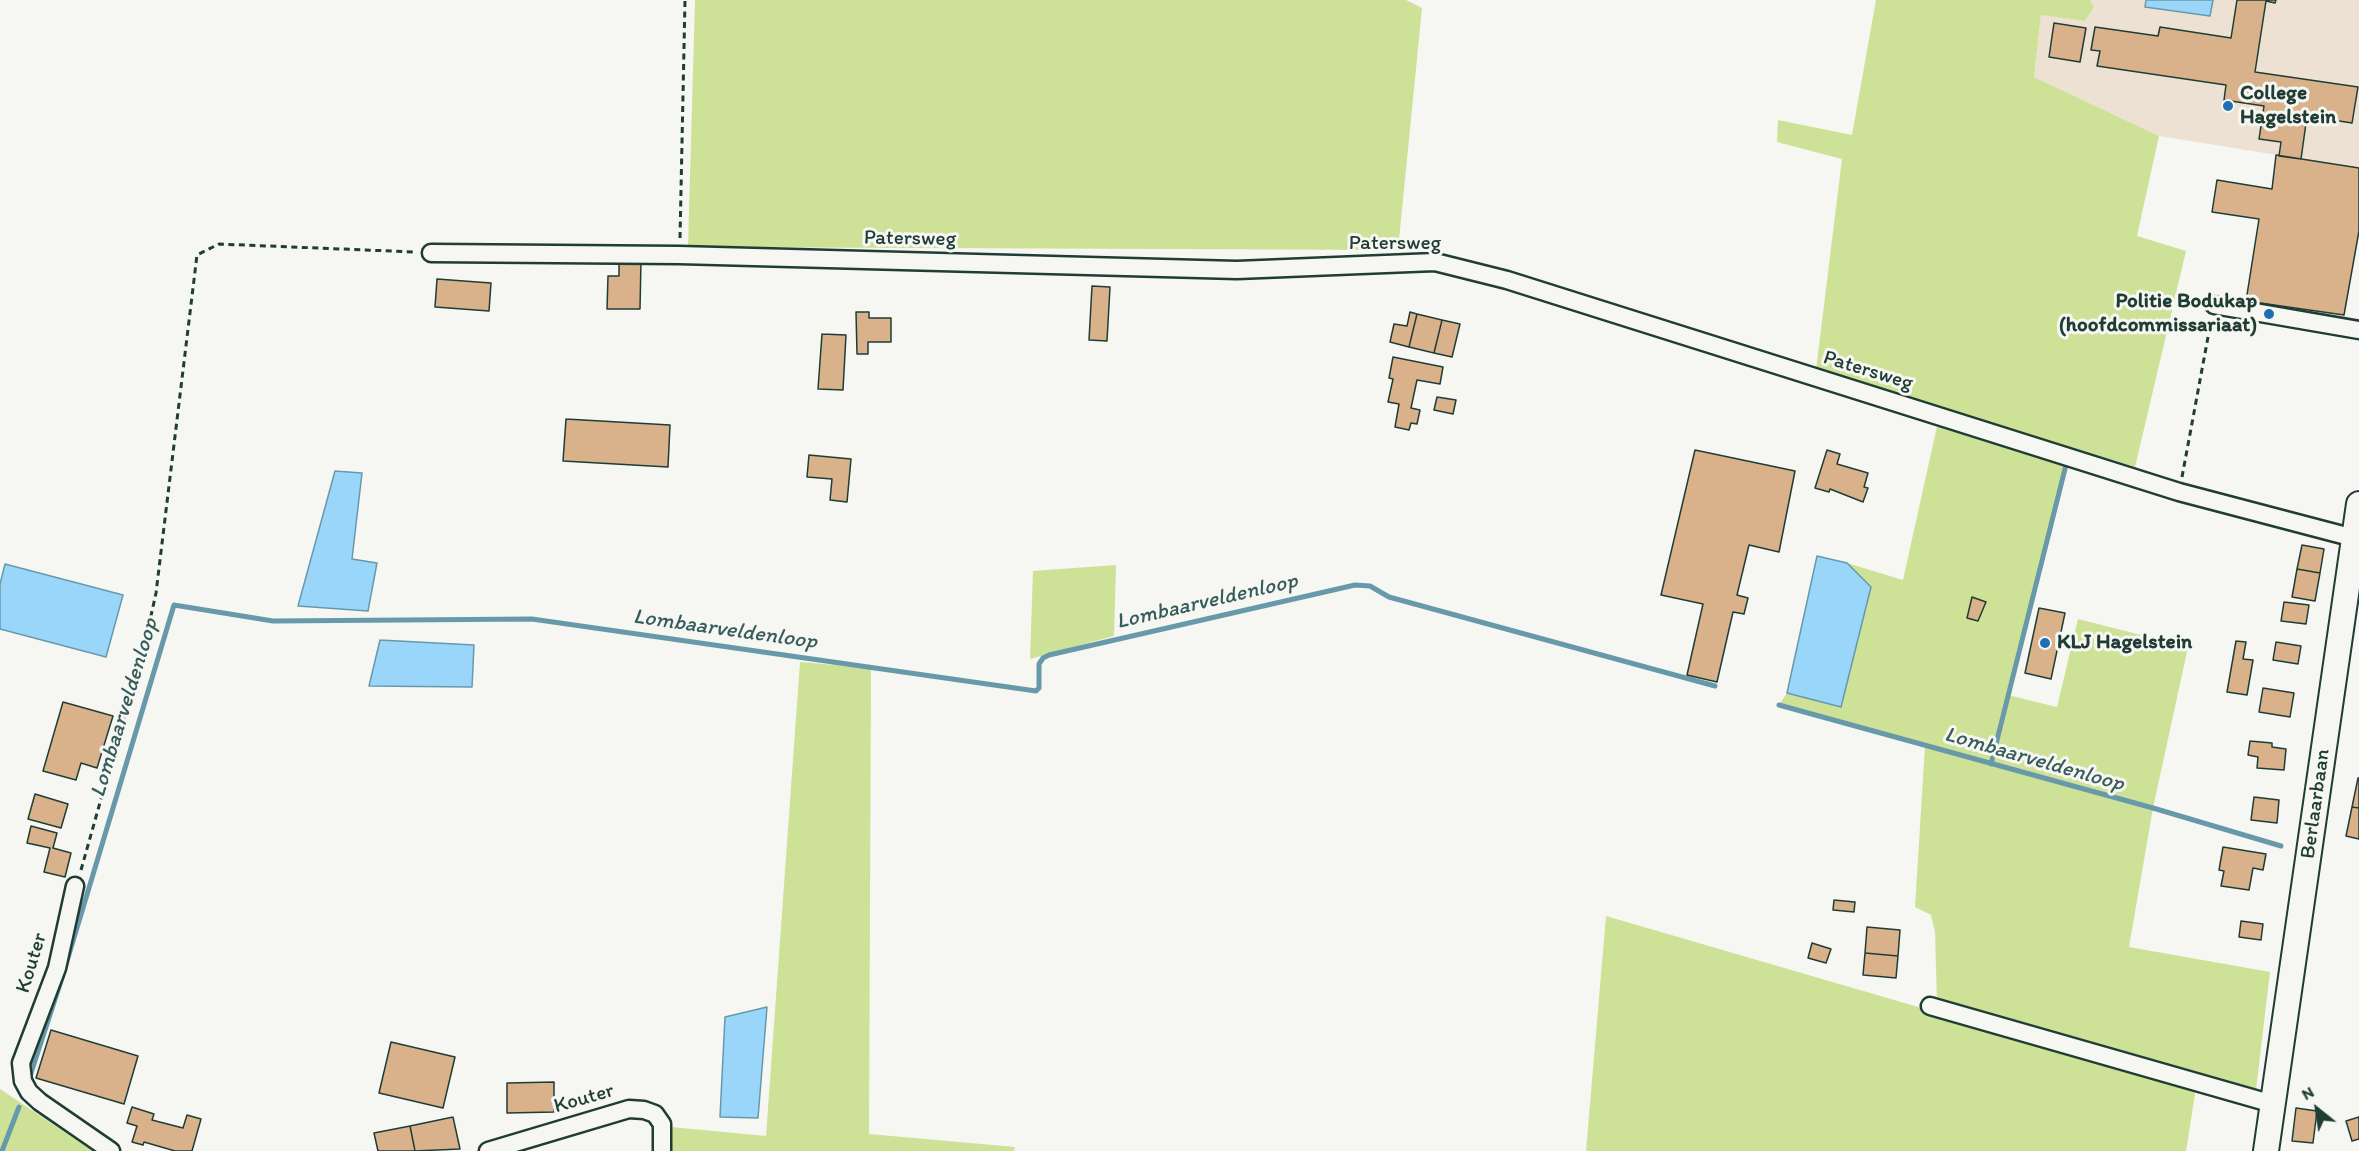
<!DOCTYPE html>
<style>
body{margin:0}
#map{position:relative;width:2359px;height:1151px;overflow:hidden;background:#f6f6f2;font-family:Itim,sans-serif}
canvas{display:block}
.north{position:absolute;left:2287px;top:1079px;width:60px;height:60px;-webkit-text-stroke:4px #f6f6f2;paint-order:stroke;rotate:330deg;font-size:16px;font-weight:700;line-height:24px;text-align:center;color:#1f3d34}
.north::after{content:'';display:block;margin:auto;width:21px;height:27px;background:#1f3d34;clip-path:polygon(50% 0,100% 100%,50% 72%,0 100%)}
</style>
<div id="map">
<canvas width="2359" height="1151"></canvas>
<div class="north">N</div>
</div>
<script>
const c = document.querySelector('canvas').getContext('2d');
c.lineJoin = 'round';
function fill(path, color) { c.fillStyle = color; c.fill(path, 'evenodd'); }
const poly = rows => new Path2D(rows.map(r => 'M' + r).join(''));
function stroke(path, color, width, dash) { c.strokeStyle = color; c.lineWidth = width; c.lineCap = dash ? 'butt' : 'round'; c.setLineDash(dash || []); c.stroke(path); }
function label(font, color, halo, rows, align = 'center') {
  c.font = font + ' Itim,sans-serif'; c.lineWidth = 6; c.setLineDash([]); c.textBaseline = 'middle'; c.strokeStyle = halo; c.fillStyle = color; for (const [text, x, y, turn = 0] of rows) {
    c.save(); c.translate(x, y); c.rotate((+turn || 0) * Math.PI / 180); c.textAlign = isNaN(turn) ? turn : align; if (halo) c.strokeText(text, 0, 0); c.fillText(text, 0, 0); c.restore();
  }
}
fill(poly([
 [2090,0,2359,0,2359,168,2159,136,2034,77,2041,14,2085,21,2094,7]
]), '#ede1d3');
fill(poly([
 [695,0,1406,0,1422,8,1398,250,688,247],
 [1876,0,2090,0,2094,7,2085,21,2041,15,2034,77,2159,136,2137,236,2186,251,2135,467,1816,370,1842,159,1777,142,1778,120,1852,135],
 [1938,422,2067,459,2008,695,2057,707,2078,619,2188,647,2153,808,2129,947,2270,972,2256,1090,1937,1002,1935,932,1931,915,1915,907,1925,746,1779,705,1787,693,1841,707,1871,587,1847,563,1903,580],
 [1116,565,1114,636,1030,659,1033,571],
 [800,662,871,668,869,1134,1015,1147,1014,1151,670,1151,671,1127,766,1136],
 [1606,916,2196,1088,2186,1151,1586,1151],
 [0,1089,93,1151,0,1151]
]), '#cde297');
const water = poly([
 [2146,0,2213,0,2210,16,2145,7,2146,0],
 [335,471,362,473,352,559,377,563,368,611,298,606,335,471],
 [1817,556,1847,563,1871,587,1841,707,1787,693,1817,556],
 [5,564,123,595,106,657,0,629,0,584,5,564],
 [380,640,474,645,472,687,369,686,380,640],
 [767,1007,758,1118,720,1117,725,1017,767,1007]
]);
fill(water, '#99d6fa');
stroke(water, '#6899ab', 1.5);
stroke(poly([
 [1779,705,2153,808,2281,846],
 [1991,764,2067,461],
 [30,1076,61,981,174,605,273,621,532,619,1036,691,1039,688,1039,664,1043,658,1049,655,1355,585,1370,586,1389,597,1715,686],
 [2,1151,19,1107]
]), '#6899ab', 5);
const building = poly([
 [2237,0,2276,0,2275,3,2266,1,2255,72,2358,87,2352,123,2307,116,2301,159,2279,156,2281,142,2259,139,2264,106,2224,100,2226,85,2097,66,2100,51,2091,50,2095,27,2158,36,2160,27,2231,38,2237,0],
 [2054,23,2086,28,2080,62,2049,57,2054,23],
 [2276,155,2359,168,2359,231,2344,315,2246,301,2259,219,2212,212,2217,180,2272,189,2276,155],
 [619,259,641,260,640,309,607,309,608,276,619,276,619,259],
 [437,279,491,283,489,311,435,307,437,279],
 [1092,286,1110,287,1107,341,1089,340,1092,286],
 [856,312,869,312,869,318,891,318,891,342,868,342,868,354,857,354,856,312],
 [1410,312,1417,314,1409,347,1390,342,1394,324,1407,326,1410,312],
 [1417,314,1442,320,1434,353,1409,347,1417,314],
 [1442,320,1460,324,1452,357,1434,353,1442,320],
 [822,334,846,335,843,390,818,389,822,334],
 [1393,357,1443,367,1440,384,1417,380,1411,408,1420,410,1417,424,1411,423,1409,430,1395,427,1399,404,1388,402,1393,379,1389,378,1393,357],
 [1437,397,1456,400,1453,414,1434,410,1437,397],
 [566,419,670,425,668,467,563,461,566,419],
 [1695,450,1795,471,1779,552,1749,545,1737,595,1748,598,1744,614,1733,612,1717,682,1687,675,1703,604,1661,595,1695,450],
 [1827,450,1840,454,1837,464,1868,473,1864,487,1868,488,1863,502,1830,489,1829,492,1815,488,1827,450],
 [809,455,851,459,847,502,830,500,832,479,807,477,809,455],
 [2302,545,2324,549,2320,573,2297,569,2302,545],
 [2297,569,2320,573,2315,601,2292,597,2297,569],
 [1972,597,1986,602,1978,621,1967,618,1972,597],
 [2284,602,2309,605,2306,624,2281,621,2284,602],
 [2039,608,2065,613,2051,679,2025,673,2039,608],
 [2236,641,2246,642,2243,659,2253,660,2247,695,2227,692,2236,641],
 [2276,642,2301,646,2298,664,2273,660,2276,642],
 [2263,688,2294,693,2290,717,2259,712,2263,688],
 [63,702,113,716,97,768,81,763,76,780,43,771,63,702],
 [2250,741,2272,743,2272,747,2286,749,2284,770,2257,768,2258,757,2248,755,2250,741],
 [2358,778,2359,778,2359,808,2352,807,2358,778],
 [35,794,68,804,61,828,28,819,35,794],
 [2254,797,2279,800,2277,823,2251,820,2254,797],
 [2352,807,2359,808,2359,839,2346,836,2352,807],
 [31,826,57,833,53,848,71,853,65,877,44,872,50,848,27,843,31,826],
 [2223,847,2266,854,2263,870,2253,868,2249,890,2221,886,2224,871,2219,870,2223,847],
 [1834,900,1855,902,1854,912,1833,910,1834,900],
 [2241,921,2263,924,2261,940,2239,937,2241,921],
 [1867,927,1900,930,1898,956,1865,953,1867,927],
 [1812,943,1831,949,1826,963,1808,958,1812,943],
 [1865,953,1898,956,1896,978,1863,975,1865,953],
 [51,1030,138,1056,124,1104,36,1078,51,1030],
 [391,1042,455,1057,443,1108,379,1093,391,1042],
 [554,1082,554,1112,507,1113,507,1083,554,1082],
 [132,1107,154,1114,152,1120,183,1128,187,1115,201,1119,192,1151,175,1151,144,1142,143,1145,132,1142,137,1126,127,1123,132,1107],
 [2296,1108,2317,1111,2313,1143,2292,1141,2296,1108],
 [453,1117,460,1149,415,1151,410,1126,453,1117],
 [2359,1117,2359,1139,2352,1141,2346,1121,2359,1117],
 [410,1126,415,1151,378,1151,374,1133,410,1126]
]);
fill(building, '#d9b18a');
stroke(building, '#1f3d34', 1.5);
const street = poly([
 [431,253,679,255,1237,270,1435,262,1507,280,2179,492,2354,538],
 [2214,305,2359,330],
 [75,886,57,968,21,1063,23,1081,29,1092,40,1102,111,1151],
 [1930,1006,2273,1104],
 [488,1151,629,1109,644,1110,655,1114,662,1124,662,1151]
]);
const secondary = poly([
 [2266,1151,2359,504]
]);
stroke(street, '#1f3d34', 21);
stroke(secondary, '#1f3d34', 28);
stroke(poly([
 [680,238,685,0],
 [2182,477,2211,321],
 [81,870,145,643,156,593,197,255,219,244,415,252]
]), '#1f3d34', 3, [6, 4.5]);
stroke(street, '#f6f6f2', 16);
stroke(secondary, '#f6f6f2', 24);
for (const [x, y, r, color] of [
 [2228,106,6,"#1f6fb2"],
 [2269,314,6,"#1f6fb2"],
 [2045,643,6,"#1f6fb2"]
]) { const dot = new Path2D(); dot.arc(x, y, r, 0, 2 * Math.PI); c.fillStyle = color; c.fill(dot); stroke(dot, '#f6f6f2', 2); }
label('bold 21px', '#1f3d34', '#f6f6f2', [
 ["College",2240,94],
 ["Hagelstein",2240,118],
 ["Politie Bodukap",2257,302,"right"],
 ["(hoofdcommissariaat)",2257,326,"right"],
 ["KLJ Hagelstein",2057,643]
], 'left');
label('21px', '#1f3d34', '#f6f6f2', [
 ["Patersweg",910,239,1],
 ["Patersweg",1395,244],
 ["Patersweg",1868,371,17],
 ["Berlaarbaan",2316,804,-82],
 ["Kouter",32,963,-73],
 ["Kouter",584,1099,-16]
]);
label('italic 22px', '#375c5c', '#f6f6f2', [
 ["Lombaarveldenloop",1207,602,-13],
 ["Lombaarveldenloop",725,630,8],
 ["Lombaarveldenloop",125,708,-73],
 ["Lombaarveldenloop",2034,760,16]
]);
</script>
